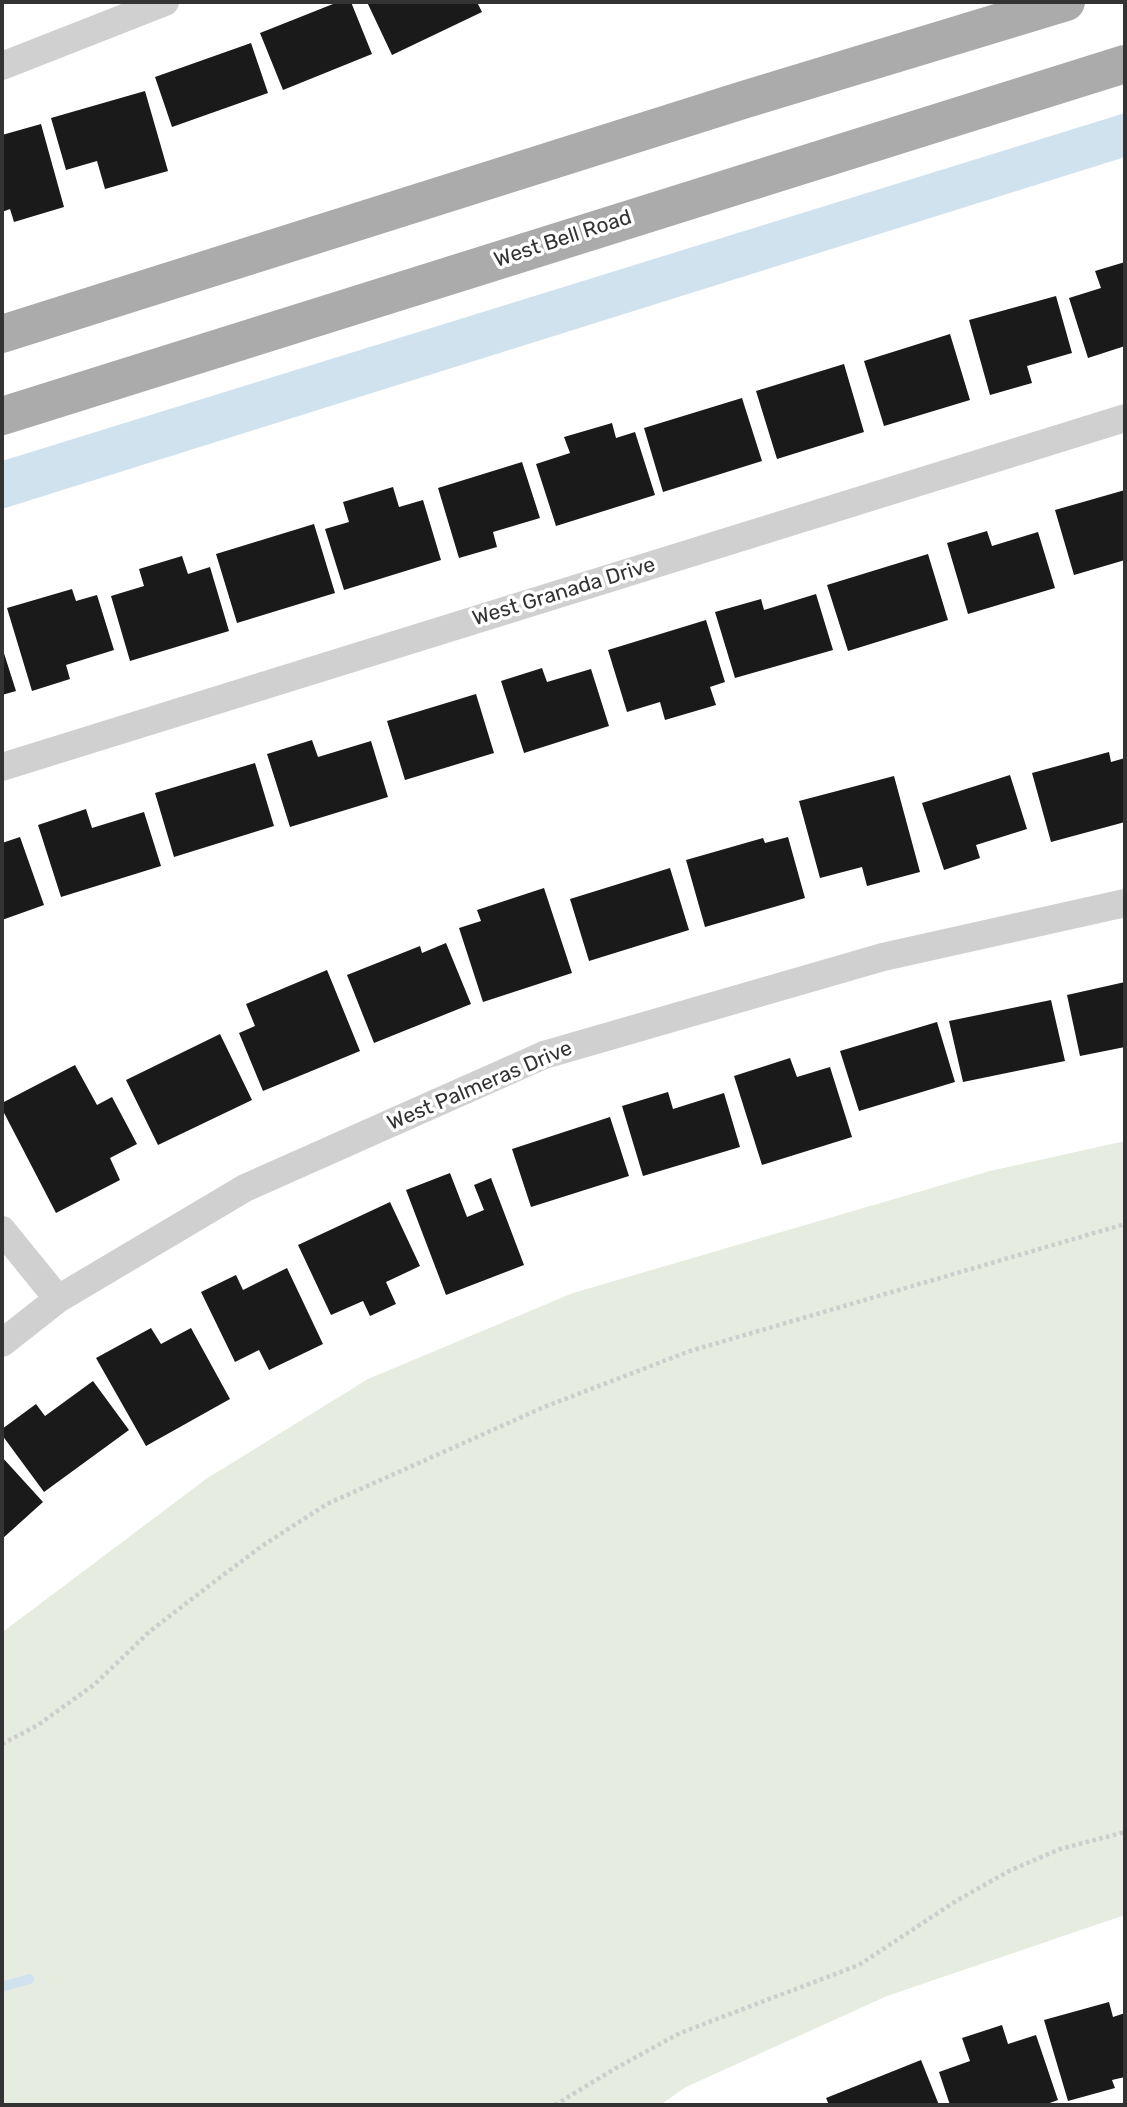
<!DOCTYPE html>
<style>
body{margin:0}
#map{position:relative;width:1127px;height:2107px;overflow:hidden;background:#fff;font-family:Rubik,sans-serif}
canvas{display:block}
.frame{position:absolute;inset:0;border:4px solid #333;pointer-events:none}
</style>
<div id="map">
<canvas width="1127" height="2107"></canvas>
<div class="frame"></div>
</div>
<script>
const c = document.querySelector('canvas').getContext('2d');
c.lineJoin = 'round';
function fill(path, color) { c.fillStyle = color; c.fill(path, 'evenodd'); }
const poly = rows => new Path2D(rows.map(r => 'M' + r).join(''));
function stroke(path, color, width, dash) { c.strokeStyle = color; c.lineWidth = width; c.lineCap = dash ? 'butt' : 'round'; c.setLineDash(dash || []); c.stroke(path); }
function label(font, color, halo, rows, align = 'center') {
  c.font = font + ' Rubik,sans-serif'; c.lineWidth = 7; c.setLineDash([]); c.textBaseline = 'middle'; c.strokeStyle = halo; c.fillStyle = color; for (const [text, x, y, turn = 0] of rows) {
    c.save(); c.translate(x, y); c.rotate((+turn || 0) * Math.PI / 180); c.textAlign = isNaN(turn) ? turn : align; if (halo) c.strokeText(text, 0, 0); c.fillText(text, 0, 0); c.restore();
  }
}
fill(poly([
 [1125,1141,1125,1915,887,1996,686,2087,660,2105,2,2105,4,1631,206,1479,368,1379,573,1293,990,1171]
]), '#e6ecdf');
fill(poly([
 [1125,113,1125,157,2,509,2,461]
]), '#cfe2ee');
stroke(poly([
 [2,1987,29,1979]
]), '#cfe2ee', 10);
fill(poly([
 [338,2,351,2,372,54,283,90,260,33],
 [367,2,477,2,482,12,392,55],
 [251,43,268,93,172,127,155,77],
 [145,91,168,171,105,189,97,161,66,170,51,118],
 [41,124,64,207,14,222,10,209,2,212,2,135],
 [1125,262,1125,346,1088,358,1069,298,1101,288,1095,271],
 [1056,296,1072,353,1027,366,1032,383,990,395,969,320],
 [950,334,970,400,884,426,864,361],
 [844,364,864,432,777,459,756,391],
 [742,398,762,461,663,492,644,428],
 [612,423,616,438,635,432,655,495,556,526,536,464,570,453,564,437],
 [522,462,540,518,493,532,497,547,459,558,438,488],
 [393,487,399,507,423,500,441,560,344,590,325,529,349,522,343,502],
 [1125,490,1125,560,1074,575,1055,510],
 [314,524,335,593,237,623,216,554],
 [987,531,992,546,1038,532,1055,588,968,614,947,543],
 [928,554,948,620,848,651,827,585],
 [182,556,188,574,210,567,229,631,130,661,111,596,144,586,139,569],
 [72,589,76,601,97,595,114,650,66,665,70,679,32,691,7,608],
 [816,594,833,650,735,678,715,612,761,599,764,610],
 [706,620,725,682,710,687,716,705,665,720,660,702,627,712,608,650],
 [2,647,16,691,2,695],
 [542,668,547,682,591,669,609,726,524,753,501,681],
 [476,694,494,753,405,780,387,721],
 [312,740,318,757,371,741,388,797,290,827,267,754],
 [1109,752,1111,762,1125,758,1125,822,1051,842,1032,773],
 [255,763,274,826,174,857,155,793],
 [1010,775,1027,829,976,845,980,858,944,870,922,803],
 [894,776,920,872,867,886,862,867,820,878,799,801],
 [86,809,92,828,144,812,161,866,61,897,38,825],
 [20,837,44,905,2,920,2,843],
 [788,837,805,898,705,927,686,860,763,838,765,843],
 [670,868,689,930,589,961,570,899],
 [544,888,572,973,483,1002,459,928,481,921,477,910],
 [446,943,471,1004,374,1043,347,975,420,946,422,953],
 [327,970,360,1051,263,1091,239,1033,255,1026,246,1004],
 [1125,982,1125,1047,1080,1056,1067,995],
 [1051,1000,1065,1061,963,1082,949,1021],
 [937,1022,955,1082,859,1111,840,1051],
 [220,1034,252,1100,158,1145,126,1080],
 [790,1058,797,1077,830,1067,852,1137,762,1165,734,1076],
 [75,1065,97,1105,112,1097,137,1144,110,1158,120,1180,56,1213,2,1109,2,1103],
 [668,1092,673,1109,724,1093,740,1147,643,1176,622,1106],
 [610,1117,629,1176,531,1207,512,1149],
 [450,1173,467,1217,484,1210,474,1185,491,1178,524,1265,446,1295,406,1190],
 [390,1202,420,1266,386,1282,396,1304,370,1316,363,1301,331,1315,298,1245],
 [287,1268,323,1344,269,1370,259,1350,235,1362,201,1292,236,1275,243,1290],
 [151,1328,161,1344,191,1328,230,1399,146,1446,96,1358],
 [93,1381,129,1430,44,1492,2,1435,2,1429,36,1404,45,1416],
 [2,1457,43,1502,2,1539],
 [1109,2002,1113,2017,1125,2013,1125,2077,1112,2080,1115,2088,1068,2101,1044,2020],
 [1002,2025,1008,2044,1036,2035,1058,2100,1044,2105,950,2105,939,2072,970,2061,962,2038],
 [921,2060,939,2105,829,2105,826,2098]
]), '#1a1a1a');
stroke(poly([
 [2,1744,38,1725,95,1684,149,1632,206,1588,262,1546,327,1504,544,1407,690,1351,1125,1224],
 [555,2105,616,2068,680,2033,859,1965,956,1901,1009,1871,1060,1849,1125,1832]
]), '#cdcdcd', 4.5, [3.5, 3.5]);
stroke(poly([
 [2,66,165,2],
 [2,767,1125,418],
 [2,1230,58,1299],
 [2,1343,58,1299,245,1188,544,1055,883,957,1125,903]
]), '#d0d0d0', 28);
stroke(poly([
 [2,334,743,100,1066,2],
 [2,416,1125,64]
]), '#ababab', 38);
label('21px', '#333', '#fff', [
 ["West Bell Road",563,239,-18],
 ["West Granada Drive",564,592,-17],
 ["West Palmeras Drive",480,1086,-23]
]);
</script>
